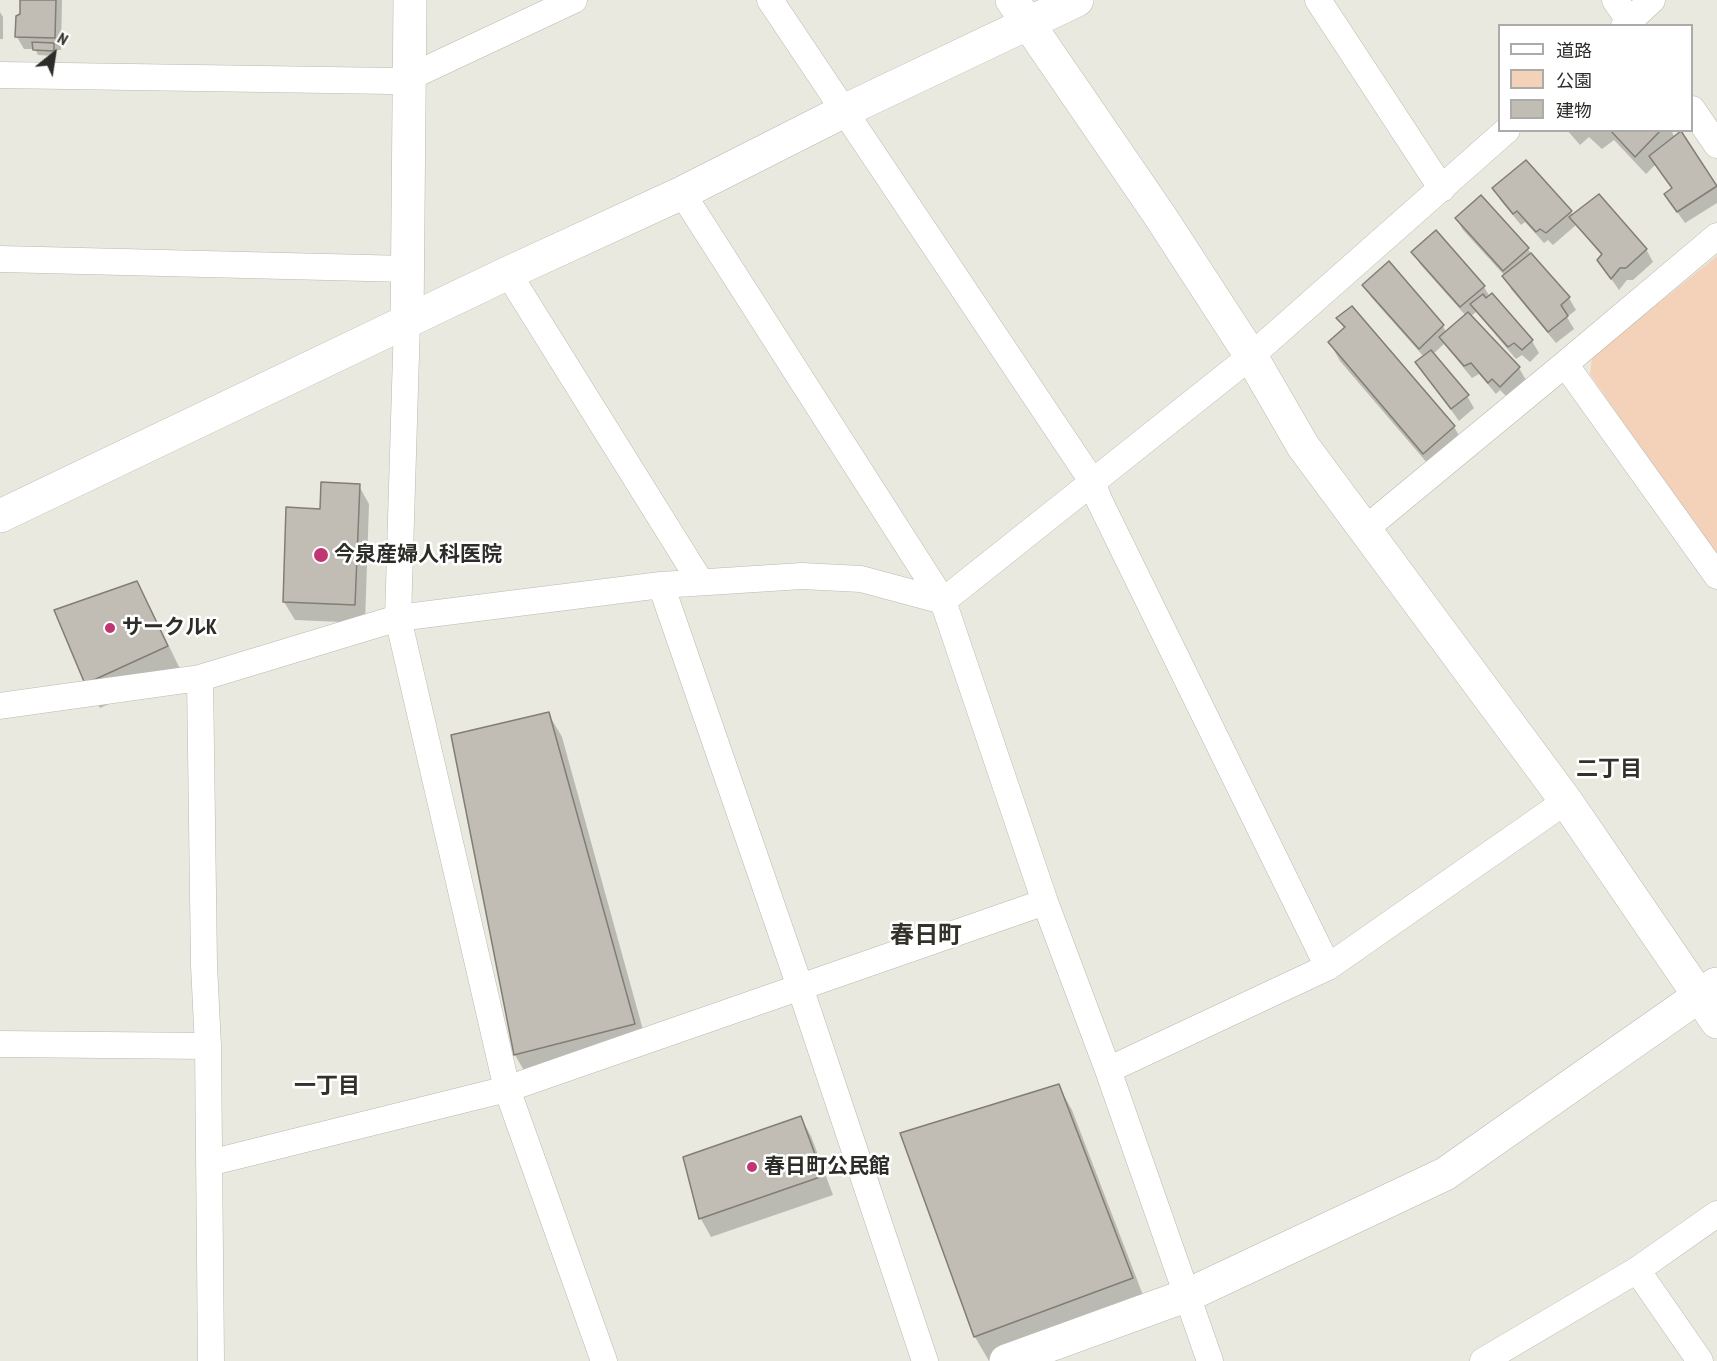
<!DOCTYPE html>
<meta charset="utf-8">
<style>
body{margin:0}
#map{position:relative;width:1717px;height:1361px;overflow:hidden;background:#eae9df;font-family:"PT Sans Narrow","Noto Sans JP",sans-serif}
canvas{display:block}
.legend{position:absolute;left:1498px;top:24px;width:195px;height:108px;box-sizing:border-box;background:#fff;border:2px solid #ababa9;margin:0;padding:8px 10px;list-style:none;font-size:18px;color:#2c2c28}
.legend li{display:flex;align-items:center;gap:12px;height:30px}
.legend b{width:30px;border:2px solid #ababa9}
.north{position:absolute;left:24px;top:24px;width:60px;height:60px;-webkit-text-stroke:4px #fff;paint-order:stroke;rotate:30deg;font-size:16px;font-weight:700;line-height:24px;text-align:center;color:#2c2c28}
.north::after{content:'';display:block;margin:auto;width:21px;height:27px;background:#2c2c28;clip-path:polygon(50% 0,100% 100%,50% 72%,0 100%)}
</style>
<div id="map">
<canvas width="1717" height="1361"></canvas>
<ul class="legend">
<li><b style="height:8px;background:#fff"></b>道路</li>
<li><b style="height:16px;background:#f3d2b9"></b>公園</li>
<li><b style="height:16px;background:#c1bcb4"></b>建物</li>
</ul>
<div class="north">N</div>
</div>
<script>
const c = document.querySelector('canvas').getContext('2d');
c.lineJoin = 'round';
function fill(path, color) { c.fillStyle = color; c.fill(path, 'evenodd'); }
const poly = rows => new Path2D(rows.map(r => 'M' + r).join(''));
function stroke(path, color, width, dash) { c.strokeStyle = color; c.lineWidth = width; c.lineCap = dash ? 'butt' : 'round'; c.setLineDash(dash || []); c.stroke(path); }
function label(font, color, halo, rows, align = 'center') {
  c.font = font + ' "PT Sans Narrow","Noto Sans JP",sans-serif'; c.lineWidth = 5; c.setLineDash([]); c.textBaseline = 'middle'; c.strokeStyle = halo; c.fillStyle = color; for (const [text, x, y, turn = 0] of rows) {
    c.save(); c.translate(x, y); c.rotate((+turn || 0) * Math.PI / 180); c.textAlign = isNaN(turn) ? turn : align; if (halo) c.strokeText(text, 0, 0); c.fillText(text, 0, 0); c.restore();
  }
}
fill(poly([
 [1717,256,1717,562,1590,374,1592,357]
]), '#f3d2b9');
fill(poly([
 [22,0,62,0,61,50,56,50,56,56,38,55,35,49,24,49,17,37,22,15],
 [0,12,3,17,3,39,0,39],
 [1567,130,1671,130,1675,138,1681,134,1717,187,1717,203,1685,223,1673,206,1673,189,1656,164,1646,174,1614,140,1602,149,1589,137,1580,145],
 [1494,189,1571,212,1573,216,1646,249,1653,262,1633,280,1627,280,1619,290,1598,260,1602,256,1576,225,1553,245,1548,240,1544,243,1525,222,1521,225,1501,201],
 [1456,218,1528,249,1533,257,1569,298,1576,310,1567,317,1574,329,1556,343,1511,289,1505,276,1463,230],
 [1436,232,1484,287,1490,297,1532,341,1539,353,1530,362,1522,355,1516,359,1476,312,1470,317,1519,368,1526,380,1508,398,1500,390,1496,394,1479,374,1472,378,1444,344,1433,354,1467,396,1474,408,1459,421,1417,362,1424,357,1371,297,1364,285,1443,326,1446,332,1466,316,1420,264,1413,252],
 [1352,308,1454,427,1465,445,1434,471,1340,361,1330,343,1345,330,1338,319],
 [359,486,369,504,365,623,295,620,284,602,321,510],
 [136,583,150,607,181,671,100,708,87,683],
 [548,713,562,737,648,1048,529,1079,515,1055,452,736],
 [1058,1085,1072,1110,1146,1303,989,1361,975,1337,902,1134],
 [801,1118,811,1136,833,1195,711,1237,701,1219,684,1158]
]), '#0003');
const building = poly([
 [20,0,56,0,55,38,15,37,16,16,20,14,20,0],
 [32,42,54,43,54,51,33,50,32,42],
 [1610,130,1661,130,1635,157,1610,130],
 [1681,131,1717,186,1677,212,1664,194,1672,188,1649,156,1681,131],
 [1526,160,1572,211,1546,233,1540,229,1536,232,1517,211,1513,214,1492,188,1526,160],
 [1599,194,1647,249,1626,268,1620,268,1611,279,1597,260,1602,254,1569,217,1599,194],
 [1481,195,1529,248,1503,271,1455,218,1481,195],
 [1436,230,1485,286,1460,307,1411,252,1436,230],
 [1531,253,1570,297,1561,305,1568,316,1548,332,1502,276,1531,253],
 [1389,261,1444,325,1419,349,1362,285,1389,261],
 [1492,293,1533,340,1522,350,1514,343,1508,347,1470,304,1483,294,1486,298,1492,293],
 [1352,306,1455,426,1423,454,1328,342,1345,327,1336,318,1352,306],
 [1468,312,1520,367,1500,387,1492,379,1488,383,1471,363,1464,366,1439,337,1468,312],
 [1431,350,1469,395,1451,409,1415,362,1431,350],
 [321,482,360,484,355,605,283,602,286,507,320,509,321,482],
 [137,581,168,646,85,684,54,610,137,581],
 [549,712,635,1024,514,1055,451,735,549,712],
 [1059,1084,1133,1278,974,1337,900,1133,1059,1084],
 [801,1116,823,1176,699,1219,683,1157,801,1116]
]);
fill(building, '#c1bcb4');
stroke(building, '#827d75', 1.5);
const street = poly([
 [770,0,1092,481,1099,500,1328,967],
 [1318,0,1442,189],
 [1615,0,1633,26],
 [1624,26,1652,0],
 [0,75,393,81,410,77,574,0],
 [1692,109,1717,145],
 [682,193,943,601,1045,902,1108,1070,1210,1361],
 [0,259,408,269],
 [508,273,700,581],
 [407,322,398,618,507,1089,604,1361],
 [1565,364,1717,576],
 [1364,530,1565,364,1717,236],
 [661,585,800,987,925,1361],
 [200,678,204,965,208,1046,211,1361],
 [0,706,200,678,398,618,661,585,802,576,861,579,943,601,1251,356,1507,130],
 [0,1044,208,1046],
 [1108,1070,1328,967,1566,801],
 [209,1163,507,1089,1045,902],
 [1637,1270,1700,1361],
 [1483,1361,1637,1270,1717,1214]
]);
const secondary = poly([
 [1012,0,1160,216,1251,356,1303,446,1566,801,1717,1022],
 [407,322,410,0],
 [0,516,508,273,682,193,846,110,1077,0],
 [1006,1361,1188,1295,1445,1174,1716,984]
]);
stroke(street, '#bab8af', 27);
stroke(secondary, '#bab8af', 34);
stroke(street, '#fff', 26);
stroke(secondary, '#fff', 33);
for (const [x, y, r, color] of [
 [321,555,8,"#bf3672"],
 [110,628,6,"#bf3672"],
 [752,1167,6,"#bf3672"]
]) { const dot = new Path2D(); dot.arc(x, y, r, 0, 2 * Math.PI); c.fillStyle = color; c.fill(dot); stroke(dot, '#fff', 2); }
label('bold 21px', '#2c2c28', '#fff', [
 ["今泉産婦人科医院",334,555],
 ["サークルK",122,628],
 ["春日町公民館",764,1167]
], 'left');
label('bold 22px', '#32312a', '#fff', [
 ["二丁目",1609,770],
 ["一丁目",327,1087]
]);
label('bold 24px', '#32312a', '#fff', [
 ["春日町",926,936]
]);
</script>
